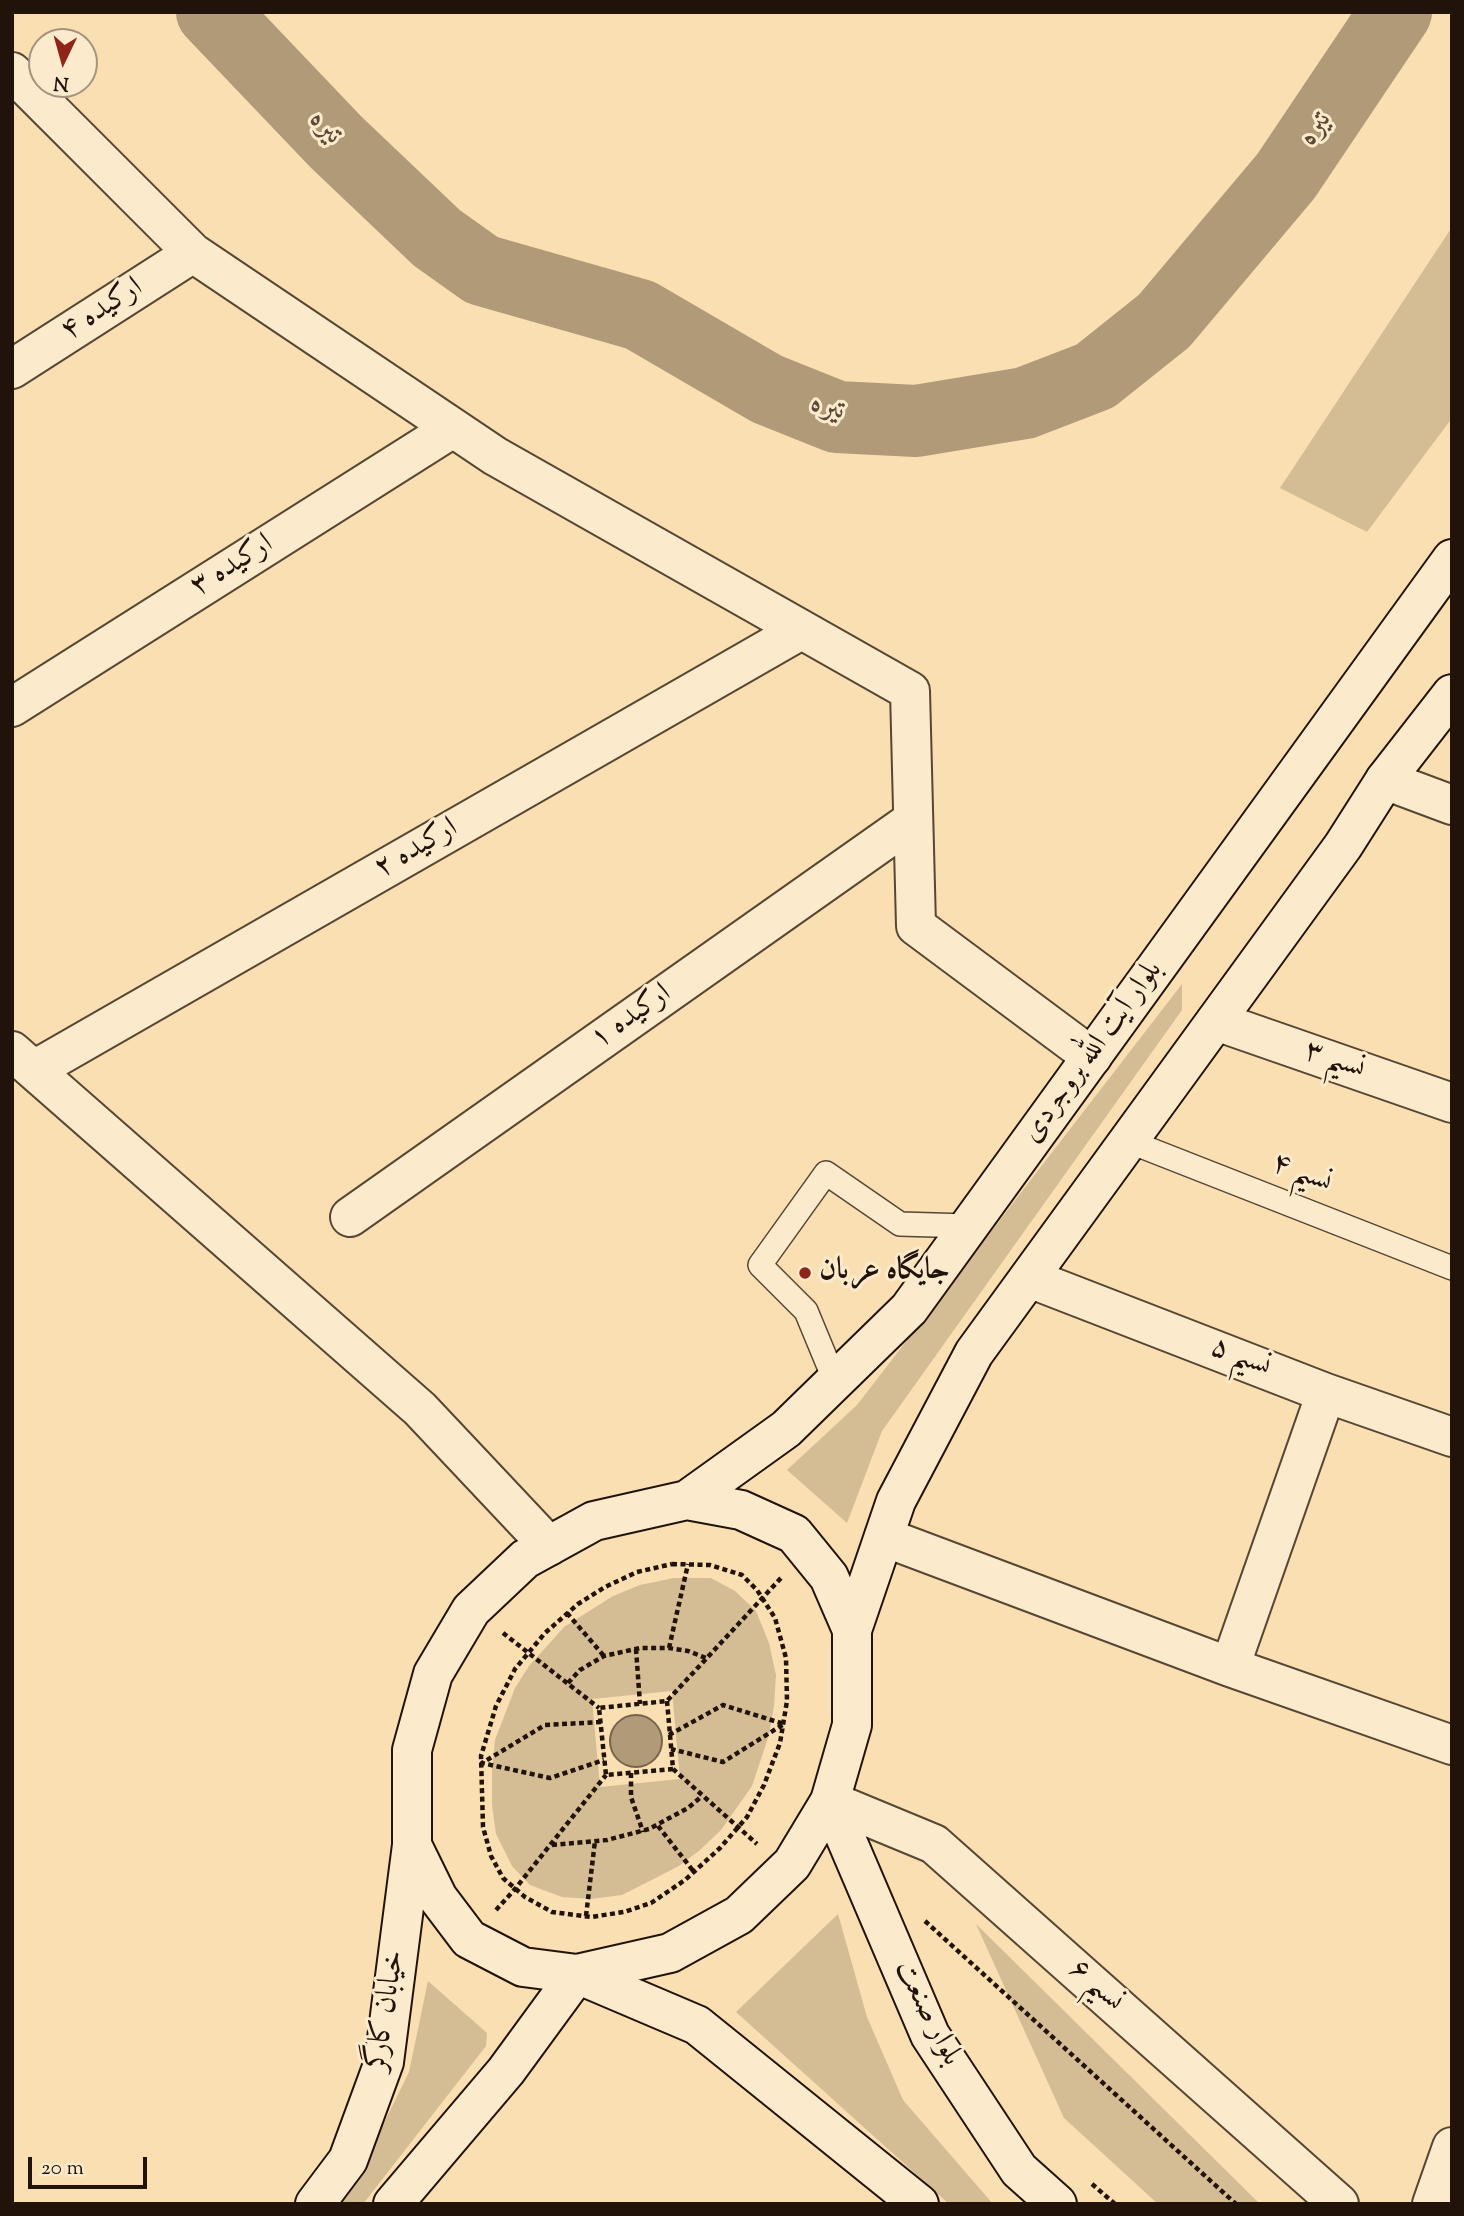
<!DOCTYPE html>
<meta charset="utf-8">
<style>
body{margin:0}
#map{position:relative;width:1464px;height:2216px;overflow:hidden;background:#f9dfb1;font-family:"Sorts Mill Goudy",serif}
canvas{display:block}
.frame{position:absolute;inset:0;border:14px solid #22130a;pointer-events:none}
.north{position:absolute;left:28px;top:28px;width:70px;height:70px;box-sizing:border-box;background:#fbeacc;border:2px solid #a4947e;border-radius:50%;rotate:185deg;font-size:19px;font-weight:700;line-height:28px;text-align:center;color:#22130a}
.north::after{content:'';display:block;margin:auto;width:24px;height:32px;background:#8f2418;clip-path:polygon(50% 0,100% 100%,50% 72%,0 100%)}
.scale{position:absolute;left:28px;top:2157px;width:119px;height:32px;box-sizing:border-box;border:4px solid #22130a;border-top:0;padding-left:9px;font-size:21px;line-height:24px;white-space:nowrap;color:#22130a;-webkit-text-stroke:5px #fbeacc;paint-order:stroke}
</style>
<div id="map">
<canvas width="1464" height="2216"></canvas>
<div class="frame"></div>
<div class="north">N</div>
<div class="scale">20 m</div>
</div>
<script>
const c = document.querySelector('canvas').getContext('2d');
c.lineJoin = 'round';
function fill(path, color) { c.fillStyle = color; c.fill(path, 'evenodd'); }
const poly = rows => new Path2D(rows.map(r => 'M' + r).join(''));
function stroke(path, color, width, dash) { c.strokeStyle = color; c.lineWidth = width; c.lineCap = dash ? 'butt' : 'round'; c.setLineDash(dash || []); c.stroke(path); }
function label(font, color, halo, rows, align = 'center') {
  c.font = font + ' "Sorts Mill Goudy",Amiri,serif'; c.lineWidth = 6; c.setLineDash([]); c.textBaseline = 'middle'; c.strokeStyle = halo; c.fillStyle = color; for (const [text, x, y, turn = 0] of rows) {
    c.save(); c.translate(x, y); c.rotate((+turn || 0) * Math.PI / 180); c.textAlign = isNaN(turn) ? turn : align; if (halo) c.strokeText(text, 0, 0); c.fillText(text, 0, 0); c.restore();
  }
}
fill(poly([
 [1452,227,1452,418,1367,532,1280,488],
 [1182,984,1182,1010,882,1431,847,1523,787,1470,857,1405],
 [674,1578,711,1578,735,1591,756,1611,769,1643,776,1675,774,1706,769,1735,752,1786,721,1830,700,1850,679,1866,622,1895,591,1899,562,1897,530,1885,512,1866,496,1834,492,1805,492,1771,495,1740,515,1688,529,1666,564,1627,613,1596,640,1585],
 [672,1691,680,1779,600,1787,592,1699],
 [838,1914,867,2017,903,2100,993,2204,949,2204,736,2012],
 [976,1924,1260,2204,1158,2204,1064,2118],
 [428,1981,487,2033,486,2046,363,2204,339,2204,356,2180,409,2072]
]), '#d4bc95');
const water = poly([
 '610 1741a26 26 0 1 1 52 0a26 26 0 1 1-52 0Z'
]);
fill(water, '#b09a78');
stroke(water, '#77644c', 2);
stroke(poly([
 [212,12,336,142,437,238,482,270,640,315,767,389,837,417,916,421,1025,403,1095,376,1164,321,1286,176,1396,12]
]), '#b09a78', 72);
const service = poly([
 [1128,1141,1452,1268],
 [835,1381,806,1311,760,1265,826,1173,900,1224,968,1226]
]);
const minor = poly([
 [12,72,193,253,495,456,910,691,916,926,1092,1057],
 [12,369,193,253],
 [12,707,453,428],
 [1385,780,1452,805],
 [1216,1021,1452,1103],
 [12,1051,420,1409,549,1546],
 [34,1070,801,630],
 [350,1217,913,820],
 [1029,1278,1326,1393,1452,1437],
 [884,1537,1230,1667,1452,1745],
 [1230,1667,1326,1393],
 [830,1801,934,1844,1339,2204],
 [1432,2204,1452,2147]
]);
const secondary = poly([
 [687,1500,741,1510,794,1534,829,1577,852,1630,852,1725,830,1801,792,1864,739,1915,670,1953,577,1974,523,1967,469,1939,438,1898,412,1845,412,1750,433,1674,471,1610,525,1559,594,1521,687,1500],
 [687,1500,786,1429,909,1309,1452,559],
 [852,1630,896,1501,974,1353,1343,846,1385,780,1452,694],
 [830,1801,930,2035,1019,2170,1057,2204],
 [315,2204,348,2160,384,2062,412,1845],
 [393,2204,506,2071,577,1974,697,2025,919,2204]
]);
stroke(service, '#584634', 26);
stroke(minor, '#584634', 42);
stroke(secondary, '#22130a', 42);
stroke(poly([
 [672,1564,710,1565,742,1575,757,1590,775,1618,786,1658,787,1701,780,1743,764,1785,747,1817,720,1848,685,1880,651,1903,624,1912,591,1917,552,1912,525,1897,503,1878,491,1856,483,1827,481,1756,496,1706,515,1669,545,1633,578,1604,605,1587,637,1572,672,1564],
 [567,1613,604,1656],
 [503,1633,599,1708],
 [669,1648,688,1564],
 [636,1649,640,1704],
 [568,1683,580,1670,604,1656,640,1648,669,1648,688,1651,706,1658],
 [667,1701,673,1769,757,1844],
 [601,1722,545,1725,482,1763,550,1778,604,1760],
 [669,1735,723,1705,784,1724,723,1762,671,1749],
 [673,1769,606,1775,599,1708,667,1701,781,1578],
 [631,1773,631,1797,643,1832],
 [658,1826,694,1872],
 [552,1845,607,1840,649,1829,688,1808,702,1796],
 [496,1910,515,1889,606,1775],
 [586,1916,595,1841],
 [925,1921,1236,2204],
 [1092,2184,1115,2204]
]), '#22130a', 4.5, [5, 3.5]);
stroke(service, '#fbeacc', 23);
stroke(minor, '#fbeacc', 38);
stroke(secondary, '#fbeacc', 38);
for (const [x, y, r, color] of [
 [805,1273,7,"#8f2418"]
]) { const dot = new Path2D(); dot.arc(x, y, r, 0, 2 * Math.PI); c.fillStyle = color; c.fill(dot); stroke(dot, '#fbeacc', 2.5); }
label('30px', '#22130a', '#fbeacc', [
 ["ارکیده ۴",103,311,-33],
 ["ارکیده ۳",233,567,-32],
 ["ارکیده ۲",417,850,-30],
 ["ارکیده ۱",632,1018,-35],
 ["بلوار آیت الله بروجردی",1094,1053,-54],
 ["نسیم ۳",1334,1062,19],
 ["نسیم ۴",1301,1175,21],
 ["نسیم ۵",1240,1359,21],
 ["نسیم ۶",1095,1987,42],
 ["خیابان کارگر",388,2011,-81],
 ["بلوار صنعت",926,2014,63]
]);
label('bold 30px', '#22130a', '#fbeacc', [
 ["جایگاه عربان",819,1273]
], 'left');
label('italic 32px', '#5b4936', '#fbeacc', [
 ["تيره",325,129,46],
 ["تيره",1317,129,-56],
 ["تيره",828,409,15]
]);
</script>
